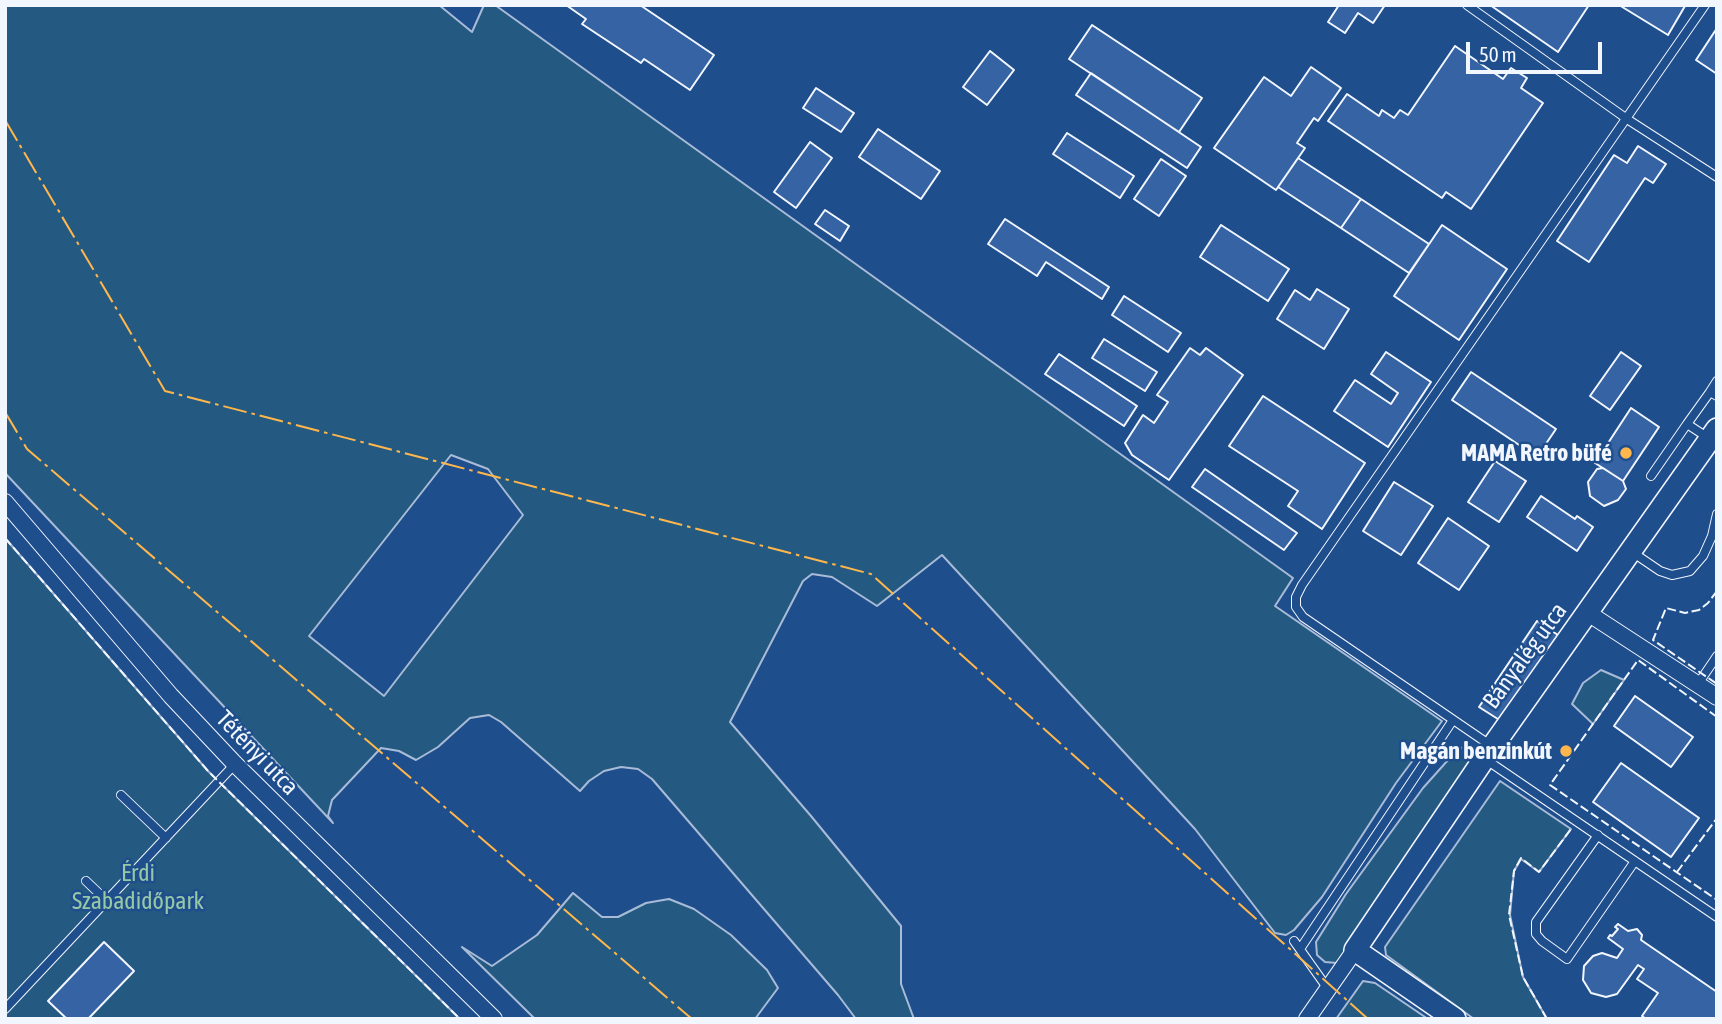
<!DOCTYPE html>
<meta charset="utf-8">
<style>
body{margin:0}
#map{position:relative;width:1722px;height:1024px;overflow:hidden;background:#1f4e8c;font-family:"Asap Condensed",sans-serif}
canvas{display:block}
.frame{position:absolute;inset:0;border:7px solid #f2f6ff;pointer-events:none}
.scale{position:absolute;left:1466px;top:42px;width:136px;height:32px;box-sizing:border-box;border:4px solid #f2f6ff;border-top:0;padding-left:9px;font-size:21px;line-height:24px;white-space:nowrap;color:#f2f6ff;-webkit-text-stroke:5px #1f4e8c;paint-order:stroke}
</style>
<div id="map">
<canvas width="1722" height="1024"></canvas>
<div class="frame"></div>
<div class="scale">50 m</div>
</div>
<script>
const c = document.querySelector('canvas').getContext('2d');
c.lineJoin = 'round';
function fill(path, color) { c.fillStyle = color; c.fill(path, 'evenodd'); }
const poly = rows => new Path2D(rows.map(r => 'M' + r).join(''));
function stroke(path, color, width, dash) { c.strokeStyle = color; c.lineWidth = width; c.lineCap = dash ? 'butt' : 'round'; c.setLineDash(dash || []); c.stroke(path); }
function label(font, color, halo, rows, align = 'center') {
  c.font = font + ' "Asap Condensed",sans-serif'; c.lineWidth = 5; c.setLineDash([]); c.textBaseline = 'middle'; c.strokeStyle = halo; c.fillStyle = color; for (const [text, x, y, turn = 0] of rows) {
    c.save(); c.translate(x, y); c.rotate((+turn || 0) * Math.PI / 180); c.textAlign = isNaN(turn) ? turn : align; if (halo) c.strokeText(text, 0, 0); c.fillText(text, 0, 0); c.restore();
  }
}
const green = poly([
 [5,5,439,5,472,32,484,5,495,5,1293,578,1275,606,1442,721,1396,783,1322,897,1294,930,1286,935,1275,933,1195,829,942,555,877,606,832,577,812,574,803,581,730,722,811,816,901,926,901,984,914,1019,856,1019,838,995,652,779,638,769,621,767,604,771,589,781,580,791,501,722,489,715,470,718,438,747,416,760,399,751,381,748,332,800,328,816,333,823,5,473,5,5],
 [451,455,488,469,523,515,384,696,309,636,451,455],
 [5,538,208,771,460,1019,5,1019,5,538],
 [1601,670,1624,680,1593,724,1572,704,1583,683,1601,670],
 [1468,745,1476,748,1481,763,1337,963,1325,962,1317,955,1316,942,1346,894,1423,788,1457,750,1468,745],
 [1500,781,1571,829,1539,872,1521,859,1514,871,1510,915,1523,977,1547,1019,1474,1019,1386,955,1385,947,1500,781],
 [573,893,602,917,618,917,646,903,669,899,694,909,731,935,767,970,778,988,755,1019,535,1019,462,947,492,966,537,935,573,893],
 [1363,981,1375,983,1428,1019,1336,1019,1363,981]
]);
fill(green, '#245a82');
stroke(green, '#a8bbd7', 2);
const building = poly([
 [566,5,640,5,714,55,690,90,644,59,641,63,582,24,586,19,566,5],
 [1339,5,1385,5,1373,23,1358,13,1345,33,1328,22,1339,5],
 [1490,5,1589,5,1558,52,1490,5],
 [1619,5,1683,5,1685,6,1668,35,1619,5],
 [1092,25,1202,98,1179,132,1069,59,1092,25],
 [1717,28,1717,74,1696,60,1717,28],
 [1455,46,1503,79,1511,68,1527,78,1521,88,1543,103,1471,209,1446,192,1442,198,1328,121,1347,94,1379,116,1382,110,1394,118,1400,110,1408,115,1455,46],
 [990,51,1014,70,987,105,963,87,990,51],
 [1311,67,1341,88,1318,121,1314,118,1297,143,1305,148,1276,190,1214,148,1264,77,1291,96,1311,67],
 [1091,73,1201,147,1187,168,1076,95,1091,73],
 [816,88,854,113,841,132,803,108,816,88],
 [878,129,940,171,921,199,859,157,878,129],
 [1067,133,1134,176,1120,198,1053,154,1067,133],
 [810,142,832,158,796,208,774,192,810,142],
 [1638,146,1666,164,1653,183,1645,178,1589,262,1557,241,1614,155,1627,163,1638,146],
 [1298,158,1361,199,1341,228,1278,187,1298,158],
 [1161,159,1186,176,1159,216,1134,199,1161,159],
 [1361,199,1429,244,1409,273,1341,228,1361,199],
 [825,210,849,226,840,241,815,224,825,210],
 [1005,219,1109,287,1102,299,1046,262,1037,276,988,244,1005,219],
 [1221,225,1289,269,1268,301,1200,257,1221,225],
 [1442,225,1507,269,1459,340,1394,296,1442,225],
 [1317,289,1349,309,1324,349,1277,319,1295,290,1310,300,1317,289],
 [1124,296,1181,333,1168,352,1112,315,1124,296],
 [1104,339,1157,372,1145,391,1092,358,1104,339],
 [1190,348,1200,355,1206,348,1243,375,1169,480,1132,455,1125,443,1143,415,1154,423,1168,402,1157,395,1190,348],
 [1386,352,1431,382,1388,447,1334,411,1355,380,1391,404,1398,393,1371,374,1386,352],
 [1621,352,1641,366,1610,410,1590,396,1621,352],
 [1059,354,1137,406,1124,426,1045,374,1059,354],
 [1471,372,1556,429,1537,457,1452,400,1471,372],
 [1263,396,1365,463,1322,529,1288,506,1298,491,1229,446,1263,396],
 [1631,408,1659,427,1623,481,1595,463,1631,408],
 [1495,461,1526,481,1499,522,1468,502,1495,461],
 [1603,468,1623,481,1626,489,1618,500,1604,506,1590,496,1588,482,1597,469,1603,468],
 [1205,469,1297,533,1284,550,1192,487,1205,469],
 [1394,482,1433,506,1401,555,1363,531,1394,482],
 [1541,496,1575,519,1577,516,1593,527,1577,551,1527,517,1541,496],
 [1448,518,1489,546,1459,590,1418,563,1448,518],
 [1537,621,1558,635,1501,721,1479,707,1537,621],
 [1635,696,1693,737,1671,767,1614,726,1635,696],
 [1621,763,1699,818,1671,857,1593,802,1621,763],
 [1618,924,1628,931,1637,929,1642,935,1641,940,1717,992,1717,1019,1646,1019,1642,1016,1658,993,1637,979,1644,969,1638,965,1617,994,1606,997,1591,993,1583,980,1584,966,1593,956,1602,953,1617,958,1623,949,1608,938,1610,935,1612,936,1618,929,1615,927,1618,924],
 [104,942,134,971,88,1019,67,1019,48,1001,104,942]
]);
fill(building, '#3563a3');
stroke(building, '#f2f6ff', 2);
const service = poly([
 [1467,5,1627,119,1717,177],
 [1710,392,1717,381],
 [1710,439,1687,424,1710,392,1717,396],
 [1651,476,1687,424],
 [1632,552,1660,571,1672,575,1690,571,1703,556,1712,536,1717,514],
 [1698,684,1717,656],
 [1490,745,1303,617,1296,607,1296,597,1302,585,1705,5],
 [1485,759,1717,917],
 [121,795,166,838],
 [1598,835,1536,922,1536,934,1542,941,1567,959,1635,861],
 [86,881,107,901],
 [1294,941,1328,989],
 [1300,949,1453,720],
 [5,1009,235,764]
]);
const minor = poly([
 [5,502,171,696,235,764,494,1019],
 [1588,613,1717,697],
 [1307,1019,1355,950]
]);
const tertiary = poly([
 [1455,1019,1355,950,1492,747,1717,429]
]);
stroke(service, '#f2f6ff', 10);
stroke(minor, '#f2f6ff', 18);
stroke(tertiary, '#f2f6ff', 24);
stroke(service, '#1f4e8c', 8);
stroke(minor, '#1f4e8c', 16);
stroke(tertiary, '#1f4e8c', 21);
stroke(poly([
 [5,538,208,771,460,1019],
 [1717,591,1708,603,1699,610,1685,613,1666,608,1653,640,1717,684],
 [1717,717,1638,660,1550,785,1717,900],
 [1677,872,1717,818],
 [1547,1019,1523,977,1509,915,1514,871,1521,858,1539,872,1571,829]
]), '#f2f6ff', 2, [9, 3.5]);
stroke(poly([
 [5,120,165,391,871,574,1368,1019],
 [5,412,27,449,692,1019]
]), '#ffb74d', 2, [24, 5, 3.5, 5]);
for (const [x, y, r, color] of [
 [1626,453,7,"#ffb74d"],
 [1566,751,7,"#ffb74d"]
]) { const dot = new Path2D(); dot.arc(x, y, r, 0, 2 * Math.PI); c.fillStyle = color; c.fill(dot); stroke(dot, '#1f4e8c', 2.5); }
label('bold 24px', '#f2f6ff', '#1f4e8c', [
 ["MAMA Retro büfé",1612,453],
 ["Magán benzinkút",1552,751]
], 'right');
label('24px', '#f2f6ff', '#1f4e8c', [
 ["Bányalég utca",1525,656,-54],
 ["Tétényi utca",257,753,46]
]);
label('24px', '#97c8a6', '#1f4e8c', [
 ["Érdi",138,873],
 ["Szabadidőpark",138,901]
]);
</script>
